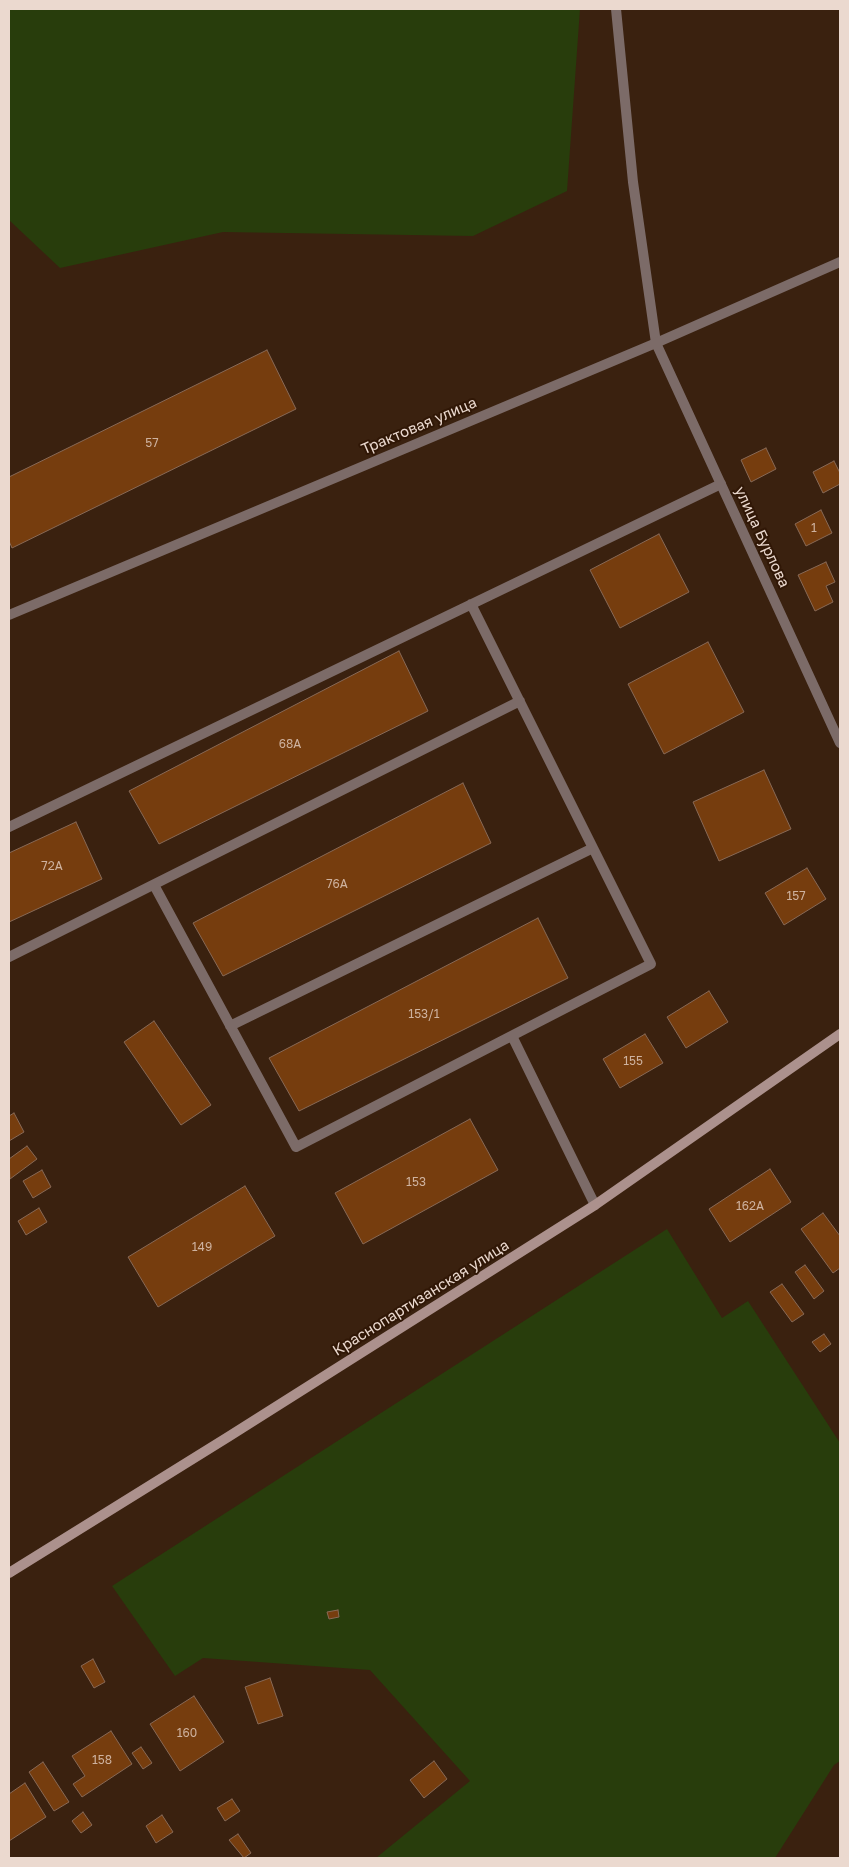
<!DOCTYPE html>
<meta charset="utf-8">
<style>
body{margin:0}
#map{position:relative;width:849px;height:1867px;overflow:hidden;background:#3a210f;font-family:"Golos Text",sans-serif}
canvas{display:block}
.frame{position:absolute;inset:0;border:10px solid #ebd9cf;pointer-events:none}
</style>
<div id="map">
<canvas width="849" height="1867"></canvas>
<div class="frame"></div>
</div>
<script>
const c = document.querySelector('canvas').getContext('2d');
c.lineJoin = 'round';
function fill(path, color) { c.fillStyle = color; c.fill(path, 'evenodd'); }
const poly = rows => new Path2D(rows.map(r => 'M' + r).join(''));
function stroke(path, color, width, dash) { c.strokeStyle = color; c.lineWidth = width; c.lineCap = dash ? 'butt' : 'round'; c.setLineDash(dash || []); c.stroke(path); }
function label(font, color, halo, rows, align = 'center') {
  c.font = font + ' "Golos Text",sans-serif'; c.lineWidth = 4; c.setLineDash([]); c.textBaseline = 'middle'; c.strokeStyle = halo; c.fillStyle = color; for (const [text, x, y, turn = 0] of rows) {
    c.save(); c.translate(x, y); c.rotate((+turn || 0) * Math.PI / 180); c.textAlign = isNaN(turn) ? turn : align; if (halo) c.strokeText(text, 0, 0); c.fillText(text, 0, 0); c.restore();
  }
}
fill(poly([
 [580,9,567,191,473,236,223,232,60,268,9,220,9,10],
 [667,1229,722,1318,748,1301,840,1443,840,1761,834,1765,775,1858,376,1858,470,1781,370,1670,203,1658,175,1676,112,1586]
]), '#283d0c');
const building = poly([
 [267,350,296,409,12,548,9,541,9,477,267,350],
 [766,448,776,469,751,482,741,460,766,448],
 [834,461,840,473,840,484,823,493,813,472,834,461],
 [821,510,832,533,806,546,795,524,821,510],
 [659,534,689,592,620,628,590,570,659,534],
 [826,562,835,582,826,586,833,602,815,611,798,575,826,562],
 [708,642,744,712,664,754,628,684,708,642],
 [399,651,428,711,159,844,129,791,399,651],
 [764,770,791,829,719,861,693,802,764,770],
 [463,783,491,843,223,976,193,923,463,783],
 [76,822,102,879,9,922,9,853,76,822],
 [807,868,826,899,784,925,765,893,807,868],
 [538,918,568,978,299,1111,269,1058,538,918],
 [709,991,728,1022,686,1048,667,1017,709,991],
 [154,1021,211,1105,181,1125,124,1042,154,1021],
 [645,1034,663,1063,620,1088,603,1059,645,1034],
 [14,1113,24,1132,9,1141,9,1116,14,1113],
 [470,1119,498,1170,363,1244,335,1193,470,1119],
 [27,1146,37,1159,10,1179,9,1159,27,1146],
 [770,1169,791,1202,730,1242,709,1209,770,1169],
 [42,1170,51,1187,33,1198,23,1181,42,1170],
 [245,1186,275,1236,158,1307,128,1257,245,1186],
 [39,1208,47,1222,26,1235,18,1221,39,1208],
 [823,1213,840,1236,840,1268,833,1273,801,1229,823,1213],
 [805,1265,824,1291,814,1299,795,1272,805,1265],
 [782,1284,804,1314,792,1322,770,1292,782,1284],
 [824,1334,831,1344,820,1352,812,1342,824,1334],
 [338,1610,339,1617,329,1619,327,1612,338,1610],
 [93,1659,105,1682,94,1688,81,1666,93,1659],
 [270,1678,283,1716,258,1724,245,1687,270,1678],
 [194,1696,224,1742,180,1771,150,1724,194,1696],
 [111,1731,132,1764,82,1797,73,1784,85,1776,72,1756,111,1731],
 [141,1747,152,1763,143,1769,132,1753,141,1747],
 [434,1761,447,1779,424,1798,410,1780,434,1761],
 [43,1762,69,1802,54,1811,29,1772,43,1762],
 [25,1783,46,1817,9,1841,9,1794,25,1783],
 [232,1799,240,1811,225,1821,217,1808,232,1799],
 [83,1812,92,1825,81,1833,72,1821,83,1812],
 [162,1815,173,1832,156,1843,146,1826,162,1815],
 [238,1834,251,1853,244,1858,229,1840,238,1834]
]);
fill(building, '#763d0e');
stroke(building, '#886956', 1);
stroke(poly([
 [616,9,633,182,656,343],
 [9,827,721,484],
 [154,885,296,1147,651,964,471,604],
 [9,957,520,701],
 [230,1026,593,848],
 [512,1036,595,1205]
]), '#7c6b68', 10);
stroke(poly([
 [656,343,840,743],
 [9,615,656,343,840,262]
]), '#7c6b68', 10);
stroke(poly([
 [9,1573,228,1437,595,1205,840,1034]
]), '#ac918d', 10);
label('12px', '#ceb29f', null, [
 ["57",152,443],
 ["1",814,528],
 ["68А",290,744],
 ["72А",52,866],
 ["76А",337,884],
 ["157",796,896],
 ["153/1",424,1014],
 ["155",633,1061],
 ["153",416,1182],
 ["162А",750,1206],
 ["149",202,1247],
 ["160",187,1733],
 ["158",102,1760]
]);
label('15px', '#ebd9cf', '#301706', [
 ["Трактовая улица",419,426,-23],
 ["улица Бурлова",762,537,65],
 ["Краснопартизанская улица",421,1298,-32]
]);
</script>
